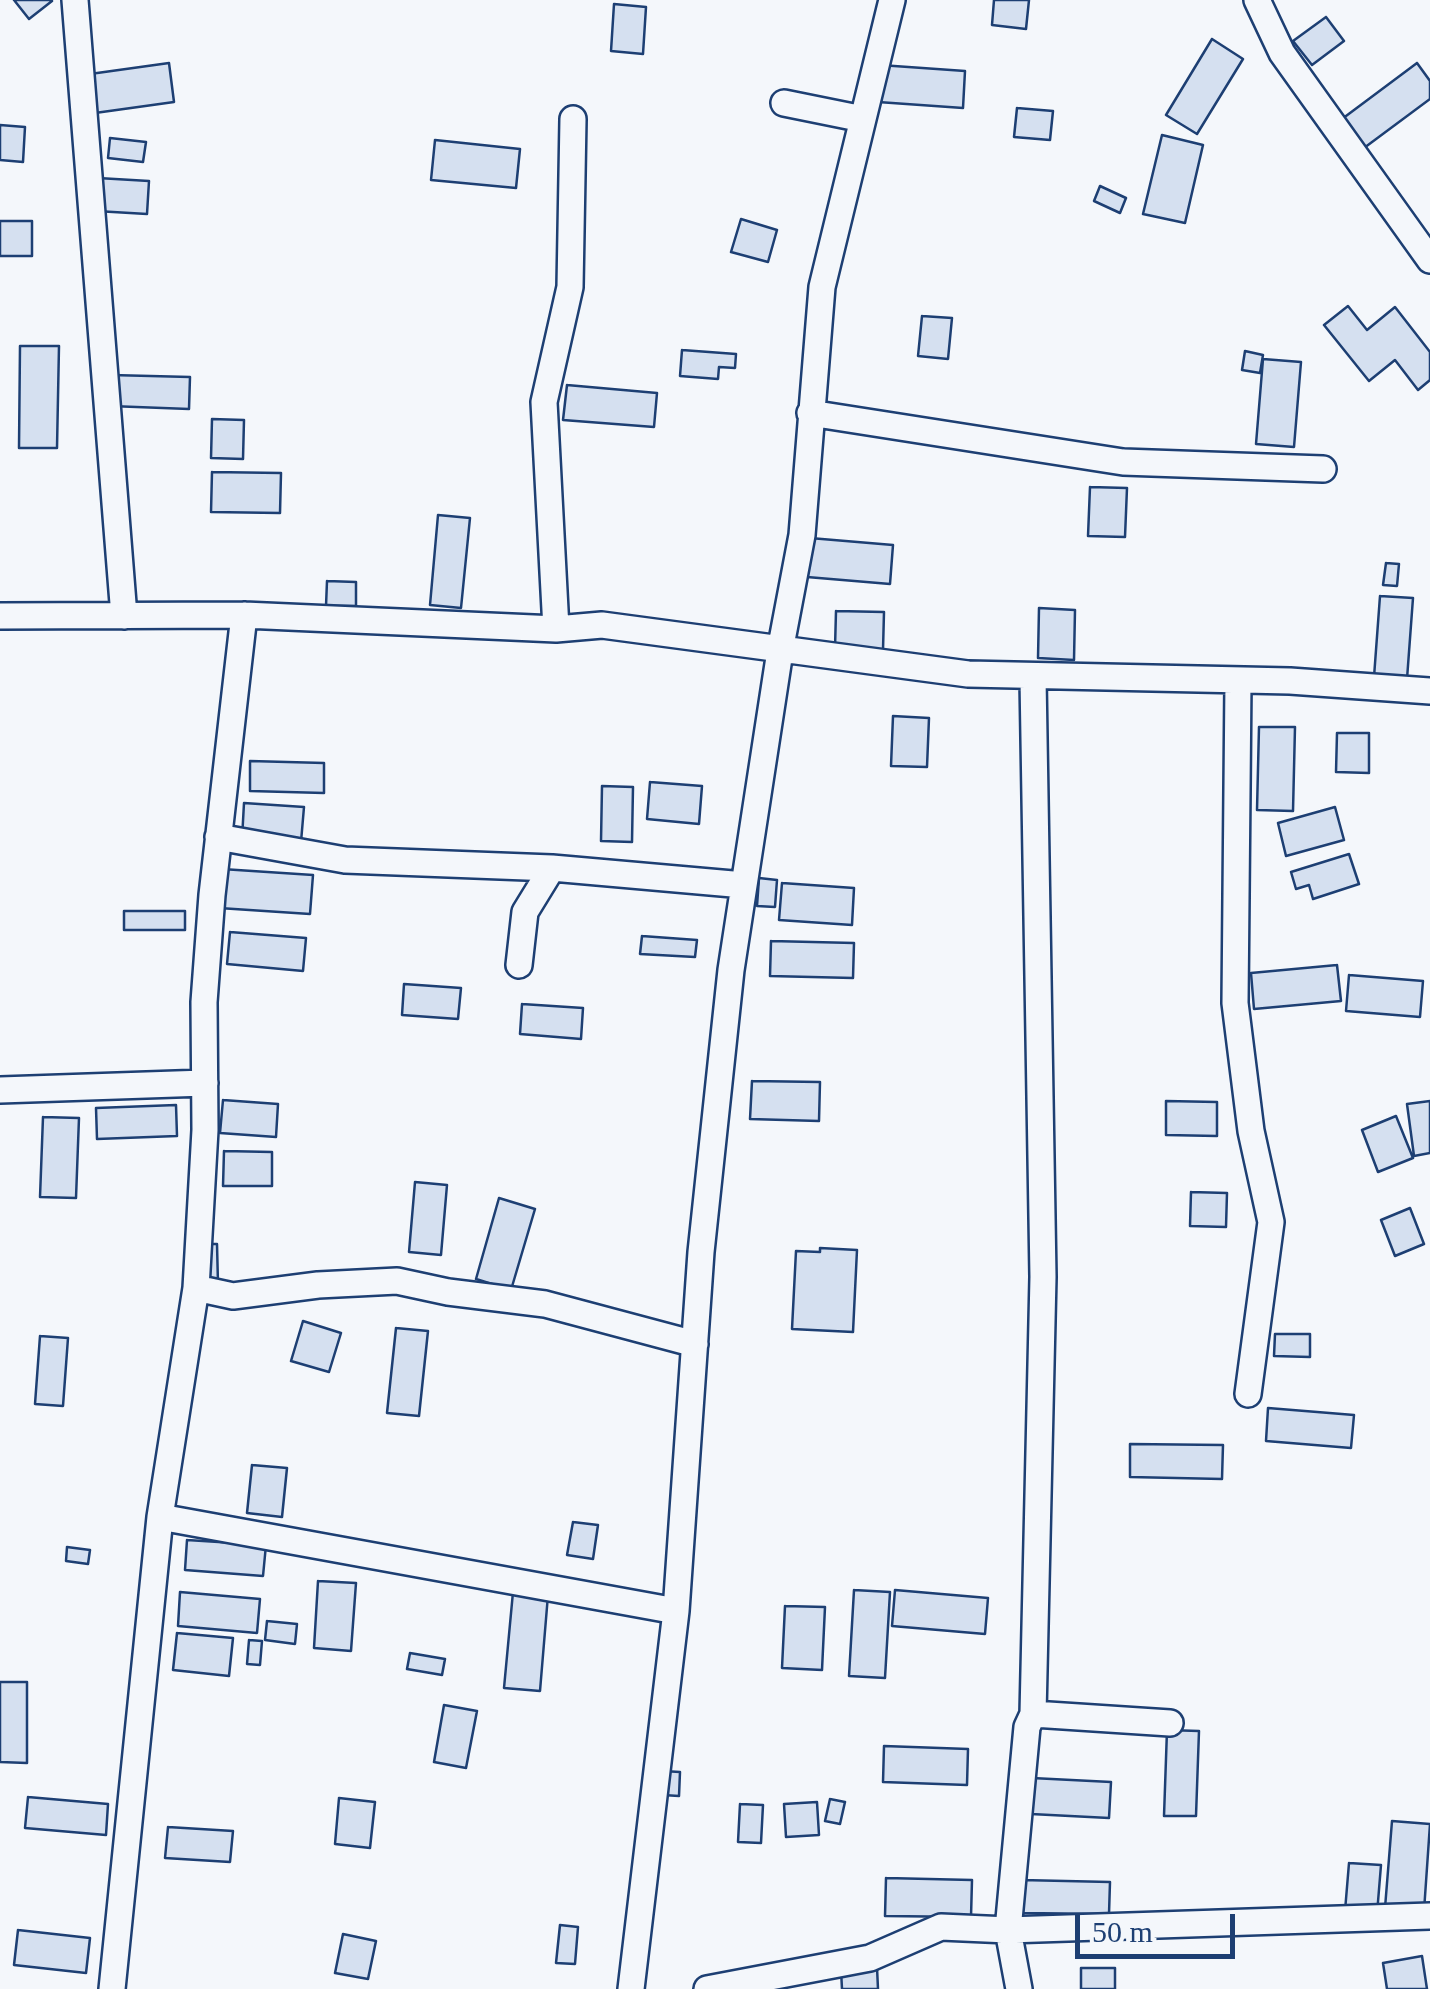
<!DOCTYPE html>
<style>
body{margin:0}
#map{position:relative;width:1430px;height:1989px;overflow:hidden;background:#f4f7fb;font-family:Georgia,serif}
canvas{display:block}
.scale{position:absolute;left:1075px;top:1914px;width:160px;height:45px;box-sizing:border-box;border:5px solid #1d3f73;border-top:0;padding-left:12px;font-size:30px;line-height:35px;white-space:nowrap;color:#1d3f73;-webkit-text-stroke:8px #f4f7fb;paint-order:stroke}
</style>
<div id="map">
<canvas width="1430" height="1989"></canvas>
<div class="scale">50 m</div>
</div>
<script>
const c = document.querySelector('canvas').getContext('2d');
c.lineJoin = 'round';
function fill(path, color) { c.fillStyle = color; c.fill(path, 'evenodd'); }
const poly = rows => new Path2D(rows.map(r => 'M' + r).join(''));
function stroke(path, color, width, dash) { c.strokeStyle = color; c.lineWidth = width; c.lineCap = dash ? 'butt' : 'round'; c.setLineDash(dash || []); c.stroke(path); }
const building = poly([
 [14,0,51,0,52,1,29,19,14,0],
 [994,0,1029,0,1026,29,992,25,994,0],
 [614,4,646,7,643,54,611,51,614,4],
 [1326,17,1344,41,1312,65,1293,41,1326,17],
 [1212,39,1243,59,1197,134,1166,115,1212,39],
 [169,63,174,102,95,113,90,74,169,63],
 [1417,63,1430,81,1430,99,1364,148,1342,119,1417,63],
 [880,65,965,71,963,108,878,102,880,65],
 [1017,108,1053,111,1050,140,1014,137,1017,108],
 [0,125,25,127,23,162,0,160,0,125],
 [1162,135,1203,145,1185,223,1143,214,1162,135],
 [110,138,146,142,143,162,108,158,110,138],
 [435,140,520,149,516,188,431,180,435,140],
 [98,178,149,181,147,214,96,211,98,178],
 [1100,186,1126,198,1120,213,1094,201,1100,186],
 [741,219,777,230,768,262,731,252,741,219],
 [0,221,32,221,32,256,0,256,0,221],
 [1348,306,1367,330,1395,307,1430,352,1430,380,1418,390,1395,360,1369,381,1324,325,1348,306],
 [922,316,952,318,948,359,918,356,922,316],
 [20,346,59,346,57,448,19,448,20,346],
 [682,350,736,354,735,368,719,367,718,379,680,376,682,350],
 [1245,351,1263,355,1260,373,1242,370,1245,351],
 [1263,359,1301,362,1294,447,1256,444,1263,359],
 [111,375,190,377,189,409,110,406,111,375],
 [567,385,657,393,654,427,563,420,567,385],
 [212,419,244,420,243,459,211,458,212,419],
 [212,472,281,473,280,513,211,512,212,472],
 [1090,487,1127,488,1125,537,1088,536,1090,487],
 [438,515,470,518,461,608,430,605,438,515],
 [810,538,893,545,890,584,807,577,810,538],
 [1386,563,1399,564,1397,586,1383,585,1386,563],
 [327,581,356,582,356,606,326,606,327,581],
 [1380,596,1413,598,1407,679,1374,677,1380,596],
 [1039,608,1075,610,1074,660,1038,658,1039,608],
 [836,611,884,612,883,650,835,648,836,611],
 [893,716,929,718,927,767,891,766,893,716],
 [1259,727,1295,727,1293,811,1257,810,1259,727],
 [1337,733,1369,733,1369,773,1336,772,1337,733],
 [250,761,324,763,324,793,250,791,250,761],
 [650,782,702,786,699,824,647,819,650,782],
 [602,786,633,787,632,842,601,841,602,786],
 [244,803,304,807,301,842,242,839,244,803],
 [1335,807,1344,840,1286,856,1278,823,1335,807],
 [1349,854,1359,884,1313,899,1309,885,1296,889,1291,872,1349,854],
 [222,869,313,875,310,914,219,908,222,869],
 [759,878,777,880,775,907,757,906,759,878],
 [782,883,854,888,852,925,779,920,782,883],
 [124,911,185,911,185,930,124,930,124,911],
 [230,932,306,938,303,971,227,964,230,932],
 [642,936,697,940,695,957,640,954,642,936],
 [771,941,854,943,853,978,770,976,771,941],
 [1337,965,1341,1001,1254,1009,1251,973,1337,965],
 [1349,975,1423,981,1420,1017,1346,1011,1349,975],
 [404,984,461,988,458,1019,402,1015,404,984],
 [522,1004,583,1008,581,1039,520,1034,522,1004],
 [752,1081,820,1082,819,1121,750,1119,752,1081],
 [223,1100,278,1104,276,1137,220,1133,223,1100],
 [1166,1101,1217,1102,1217,1136,1166,1135,1166,1101],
 [1430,1101,1430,1153,1414,1156,1407,1104,1430,1101],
 [176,1105,177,1136,97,1139,96,1108,176,1105],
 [1396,1116,1413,1158,1378,1172,1362,1130,1396,1116],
 [43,1117,79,1118,76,1198,40,1197,43,1117],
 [224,1151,272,1152,272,1186,223,1186,224,1151],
 [415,1182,447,1185,441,1255,409,1252,415,1182],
 [1191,1192,1227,1193,1226,1227,1190,1226,1191,1192],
 [499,1198,535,1209,511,1290,476,1279,499,1198],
 [1410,1208,1424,1244,1395,1256,1381,1220,1410,1208],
 [208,1244,217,1244,218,1284,209,1285,208,1244],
 [820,1248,857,1250,853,1332,792,1329,796,1251,820,1252,820,1248],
 [303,1321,341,1333,329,1372,291,1361,303,1321],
 [396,1328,428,1331,419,1416,387,1413,396,1328],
 [1275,1334,1310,1334,1310,1357,1274,1356,1275,1334],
 [40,1336,68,1338,63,1406,35,1404,40,1336],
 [1268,1408,1354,1415,1351,1448,1266,1441,1268,1408],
 [1130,1444,1223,1445,1222,1479,1130,1477,1130,1444],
 [252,1465,287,1468,282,1517,247,1513,252,1465],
 [573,1522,598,1525,593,1559,567,1555,573,1522],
 [187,1540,266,1545,263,1576,185,1570,187,1540],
 [67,1547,90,1550,88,1564,66,1561,67,1547],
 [318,1581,356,1583,351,1651,314,1648,318,1581],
 [854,1590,890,1592,885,1678,849,1676,854,1590],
 [895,1590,988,1598,985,1634,892,1626,895,1590],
 [180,1592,260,1599,257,1633,178,1626,180,1592],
 [513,1592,548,1595,540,1691,504,1688,513,1592],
 [785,1606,825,1607,822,1670,782,1668,785,1606],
 [267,1621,297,1624,295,1644,265,1640,267,1621],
 [177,1633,233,1638,229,1676,173,1670,177,1633],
 [249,1640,262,1641,260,1665,247,1664,249,1640],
 [410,1653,445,1659,442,1675,407,1669,410,1653],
 [0,1682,27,1682,27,1763,0,1762,0,1682],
 [444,1705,477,1711,466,1768,434,1762,444,1705],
 [1167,1730,1199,1731,1196,1816,1164,1816,1167,1730],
 [884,1746,968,1749,967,1785,883,1782,884,1746],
 [663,1771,680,1772,679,1796,663,1795,663,1771],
 [1032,1778,1111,1782,1109,1818,1031,1814,1032,1778],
 [28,1797,108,1804,106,1835,25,1828,28,1797],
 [339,1798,375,1802,370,1848,335,1844,339,1798],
 [830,1799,845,1802,840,1824,825,1821,830,1799],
 [817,1802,819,1835,786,1837,784,1804,817,1802],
 [740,1804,763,1805,761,1843,738,1842,740,1804],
 [1392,1821,1430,1824,1424,1911,1385,1908,1392,1821],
 [168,1827,233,1831,230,1862,165,1858,168,1827],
 [1349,1863,1381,1865,1377,1914,1345,1911,1349,1863],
 [886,1878,972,1880,971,1917,885,1916,886,1878],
 [1021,1880,1110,1882,1109,1914,1020,1913,1021,1880],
 [560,1925,578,1927,575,1964,556,1963,560,1925],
 [18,1930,90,1938,86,1973,14,1965,18,1930],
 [343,1934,376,1941,368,1979,335,1973,343,1934],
 [1422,1956,1427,1989,1387,1989,1383,1963,1422,1956],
 [877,1967,878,1989,842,1989,841,1970,877,1967],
 [1081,1968,1115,1968,1115,1989,1081,1989,1081,1968]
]);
fill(building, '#d5e0f0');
stroke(building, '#1d3f73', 2.5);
const minor = poly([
 [75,0,124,616],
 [1257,0,1282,53,1430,260],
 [784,103,863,119],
 [810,413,1123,462,1323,469],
 [244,615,212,895,204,1002,205,1130,196,1288,233,1296,318,1285,397,1281,448,1292,545,1304,695,1344],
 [0,616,244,615,556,629,602,625,968,674,1290,681,1430,691],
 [556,629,544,402,570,287,573,119],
 [1238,681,1235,1003,1251,1131,1271,1222,1248,1394],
 [218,837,345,860,552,868,744,885],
 [519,965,525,912,552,868],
 [0,1090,205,1083],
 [160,1517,676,1611],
 [1033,1714,1170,1723],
 [112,1989,160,1517,196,1288],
 [631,1989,676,1611,701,1252,731,970,780,651,802,535,822,287,892,0],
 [707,1989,870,1958,941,1927,1008,1930,1430,1916],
 [1019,1989,1008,1930,1027,1727,1033,1714,1043,1277,1033,678]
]);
stroke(minor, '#1d3f73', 30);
stroke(minor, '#f4f7fb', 25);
</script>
